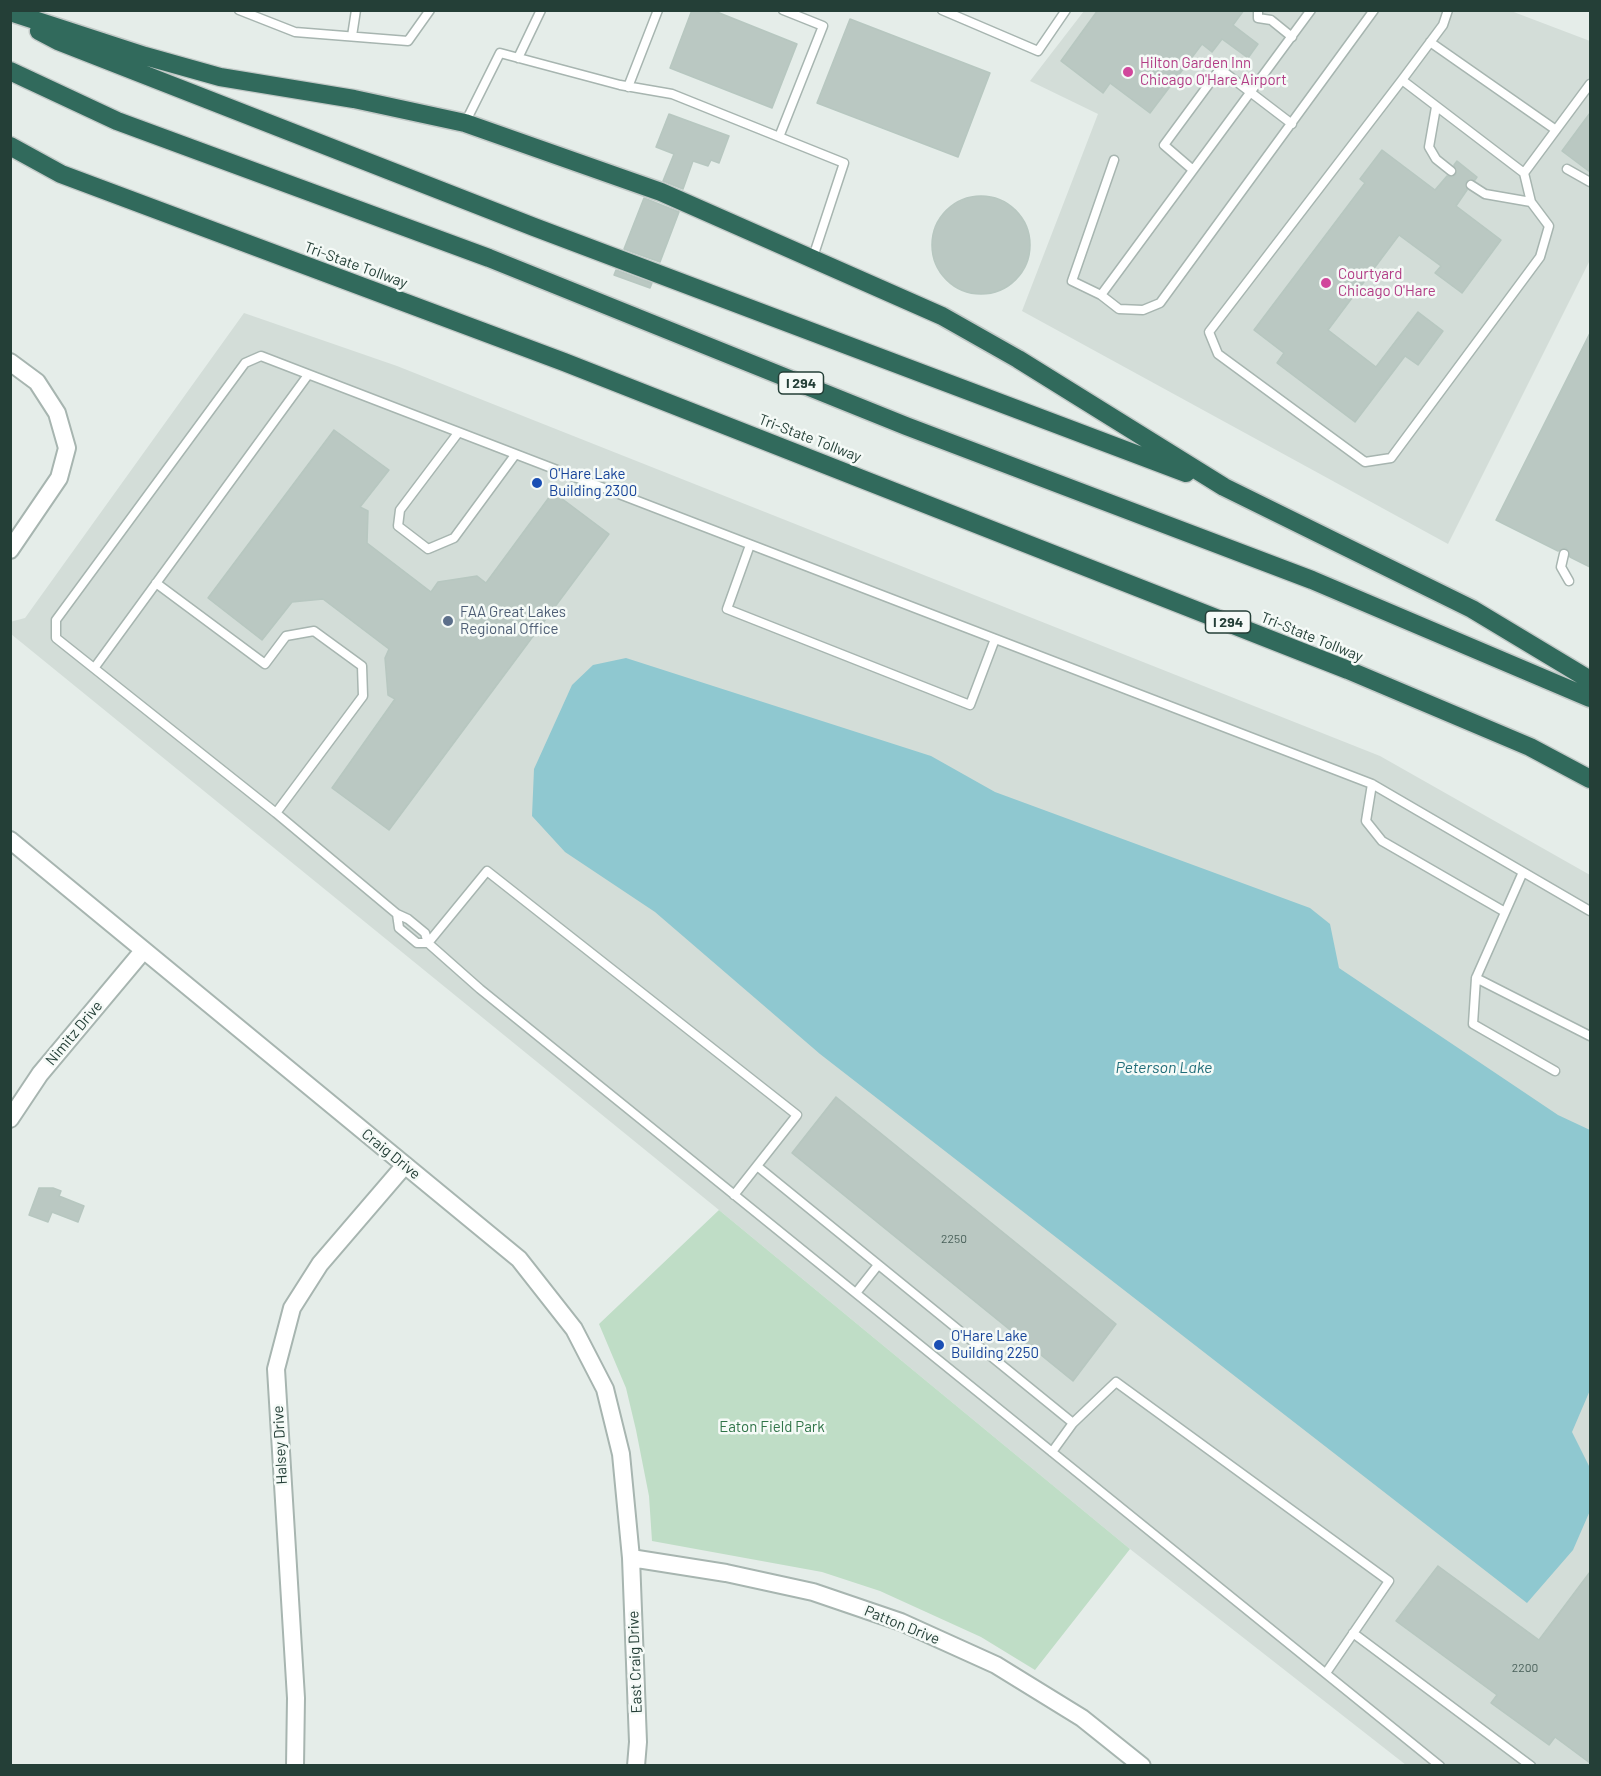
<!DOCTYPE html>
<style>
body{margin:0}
#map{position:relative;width:1601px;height:1776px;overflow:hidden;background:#e5ede9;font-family:Barlow,sans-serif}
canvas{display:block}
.frame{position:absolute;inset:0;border:12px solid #243f37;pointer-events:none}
</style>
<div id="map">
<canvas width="1601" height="1776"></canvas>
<div class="frame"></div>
</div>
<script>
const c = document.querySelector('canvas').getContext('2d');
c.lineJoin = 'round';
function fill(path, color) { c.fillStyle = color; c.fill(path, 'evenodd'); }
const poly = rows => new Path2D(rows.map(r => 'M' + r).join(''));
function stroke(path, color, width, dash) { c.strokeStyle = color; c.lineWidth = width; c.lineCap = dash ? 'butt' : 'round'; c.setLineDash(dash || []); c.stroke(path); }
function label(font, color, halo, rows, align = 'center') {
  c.font = font + ' Barlow,sans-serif'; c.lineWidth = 5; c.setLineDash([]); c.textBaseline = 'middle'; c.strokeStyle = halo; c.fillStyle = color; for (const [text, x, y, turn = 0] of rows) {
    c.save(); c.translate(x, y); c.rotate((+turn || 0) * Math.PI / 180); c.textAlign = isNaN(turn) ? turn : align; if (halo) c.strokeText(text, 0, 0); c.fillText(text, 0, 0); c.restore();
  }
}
fill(poly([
 [1084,11,1511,11,1590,41,1590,260,1448,544,1022,311,1098,114,1030,81],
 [244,313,397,366,1380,756,1590,875,1590,1765,1406,1765,1130,1549,719,1210,11,634,10,622,25,618]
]), '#d3ddd8');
fill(poly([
 [719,1210,1130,1549,1035,1670,981,1637,880,1591,822,1572,652,1541,649,1496,636,1430,626,1388,599,1324]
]), '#bfddc6');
fill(poly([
 [626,658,931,756,995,792,1310,908,1330,924,1339,968,1558,1115,1590,1130,1590,1390,1572,1432,1590,1468,1590,1511,1573,1550,1527,1603,820,1054,655,912,565,852,532,816,534,769,572,685,593,665]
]), '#8fc8d0');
const building = poly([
 [692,10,712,10,797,44,772,108,670,68,692,10],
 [1098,10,1244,10,1233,25,1258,44,1248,58,1222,39,1212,52,1202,44,1150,113,1110,83,1103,93,1061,61,1098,10],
 [850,19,990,73,958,157,817,103,850,19],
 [1590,113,1590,172,1562,151,1590,113],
 [669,114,729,136,719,163,711,160,708,166,693,161,683,189,663,181,674,154,656,147,669,114],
 [1382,150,1435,190,1447,176,1453,177,1456,174,1454,165,1457,161,1477,177,1475,180,1466,181,1467,190,1456,206,1501,240,1462,293,1435,273,1441,266,1399,235,1328,330,1376,367,1418,312,1443,331,1418,365,1405,356,1355,422,1277,363,1284,353,1254,330,1365,183,1360,179,1382,150],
 '932 245a49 49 0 1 1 98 0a49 49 0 1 1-98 0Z',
 [644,198,679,212,660,262,624,249,644,198],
 [616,270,652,283,650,288,614,275,616,270],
 [1590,333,1590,567,1570,557,1566,548,1558,551,1496,520,1590,333],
 [334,430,389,470,360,507,368,511,367,543,431,592,438,582,477,576,486,583,553,492,609,534,389,830,332,788,395,699,388,695,385,658,389,649,323,599,292,602,262,640,208,598,334,430],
 [836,1097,1116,1324,1073,1381,792,1153,836,1097],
 [39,1188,53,1188,61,1191,59,1196,84,1206,78,1222,52,1212,48,1222,29,1215,39,1188],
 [1438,1566,1539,1640,1590,1572,1590,1763,1555,1737,1549,1745,1491,1703,1497,1695,1396,1621,1438,1566]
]);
fill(building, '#bac8c2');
stroke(building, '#b7c7c0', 1.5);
const lane = poly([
 [239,10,295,32,408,41,430,10],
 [942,10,1038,51,1066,10],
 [1258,10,1258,18,1271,20,1292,37],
 [1311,10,1101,295,1119,309,1143,310,1160,303,1374,10],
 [1448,10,1443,25,1402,80,1209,332,1218,354,1365,462,1391,458,1540,257,1549,226,1531,202,1524,173,1590,84],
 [352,36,356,10],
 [1430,42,1556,130],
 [518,58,541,10],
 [1402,80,1524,173],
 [628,87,658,10],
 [1436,107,1429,147,1436,159,1451,171],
 [465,123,500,53,620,85,672,94,844,163,813,257],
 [779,137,823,26,783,10],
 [1567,169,1590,182],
 [1193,170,1164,145,1220,69,1292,124],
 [1471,185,1485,194,1531,202],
 [1101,295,1072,281,1114,160],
 [458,433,400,510,398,526,428,549,454,538,515,455],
 [750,545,727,609,970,705,995,639],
 [1564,554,1561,567,1569,581],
 [156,583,265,664,286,636,314,631,362,666,363,696,276,813],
 [95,667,308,375],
 [1372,784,1366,821,1382,841,1505,912],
 [1523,872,1476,978,1590,1036],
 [397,914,399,928,417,943,428,943],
 [428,943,487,871,797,1115,734,1195],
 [1476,978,1473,1024,1555,1071],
 [757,1166,1073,1423],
 [856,1293,878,1265],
 [1052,1452,1073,1423,1116,1382,1389,1581,1326,1673],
 [1353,1633,1531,1766],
 [1440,1766,480,989,428,943,425,933,408,919,397,914,276,813,56,638,56,620,245,363,261,356,1372,784,1590,911]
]);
const street = poly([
 [10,362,37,382,57,413,67,448,59,478,10,550],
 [10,840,519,1259,574,1329,605,1389,621,1454,631,1558,638,1742,636,1766],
 [10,1119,40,1074,143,951],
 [631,1558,726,1573,813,1592,901,1622,996,1665,1082,1718,1142,1766],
 [295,1766,296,1698,276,1369,292,1308,320,1264,405,1165]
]);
const highway = poly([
 [10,12,145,56,220,77,354,99,465,123,661,192,942,316,1018,359,1224,487,1472,609,1590,680],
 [39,31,58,41,534,227,1186,473],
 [10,71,117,121,489,258,906,426,1312,580,1590,698],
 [10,146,61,174,564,362,1348,670,1530,747,1590,779]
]);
stroke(lane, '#a7b5b0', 11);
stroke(street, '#a7b5b0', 20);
stroke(highway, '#c2c9c7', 21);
stroke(lane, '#fff', 8);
stroke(street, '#fff', 16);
stroke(highway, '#316a5c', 18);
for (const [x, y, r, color] of [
 [1128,72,6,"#d1479c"],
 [1326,283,6,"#d1479c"],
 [537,483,6,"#1a4fb4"],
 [448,621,6,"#5c6f8a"],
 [939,1345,6,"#1a4fb4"]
]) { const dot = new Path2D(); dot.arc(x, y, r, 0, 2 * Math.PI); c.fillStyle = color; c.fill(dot); stroke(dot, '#f5faf7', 2); }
label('12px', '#4a615a', null, [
 ["2250",954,1239],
 ["2200",1525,1668]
]);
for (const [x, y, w] of [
 [801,383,45],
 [1228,622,45]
]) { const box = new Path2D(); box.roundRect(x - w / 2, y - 11, w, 22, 4.5); c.fillStyle = '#f5faf7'; c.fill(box); stroke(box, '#243f37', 1.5); }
label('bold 14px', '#243f37', null, [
 ["I 294",801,383],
 ["I 294",1228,622]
]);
label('15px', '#b23c85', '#f5faf7', [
 ["Hilton Garden Inn",1140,63],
 ["Chicago O'Hare Airport",1140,80],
 ["Courtyard",1338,274],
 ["Chicago O'Hare",1338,291]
], 'left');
label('15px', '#243f37', '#f5faf7', [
 ["Tri-State Tollway",356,265,20],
 ["Tri-State Tollway",810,438,21],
 ["Tri-State Tollway",1312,637,22],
 ["Nimitz Drive",74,1033,-50],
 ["Craig Drive",391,1154,39],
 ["Halsey Drive",280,1445,-93],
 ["Patton Drive",902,1625,22],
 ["East Craig Drive",635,1662,-92]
]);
label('15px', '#164399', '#f5faf7', [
 ["O'Hare Lake",549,474],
 ["Building 2300",549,491],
 ["O'Hare Lake",951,1336],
 ["Building 2250",951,1353]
], 'left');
label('15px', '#4e5e75', '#f5faf7', [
 ["FAA Great Lakes",460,612],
 ["Regional Office",460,629]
], 'left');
label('15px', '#307448', '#f5faf7', [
 ["Eaton Field Park",772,1427]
]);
label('italic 16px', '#206d79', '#f5faf7', [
 ["Peterson Lake",1164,1068]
]);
</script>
